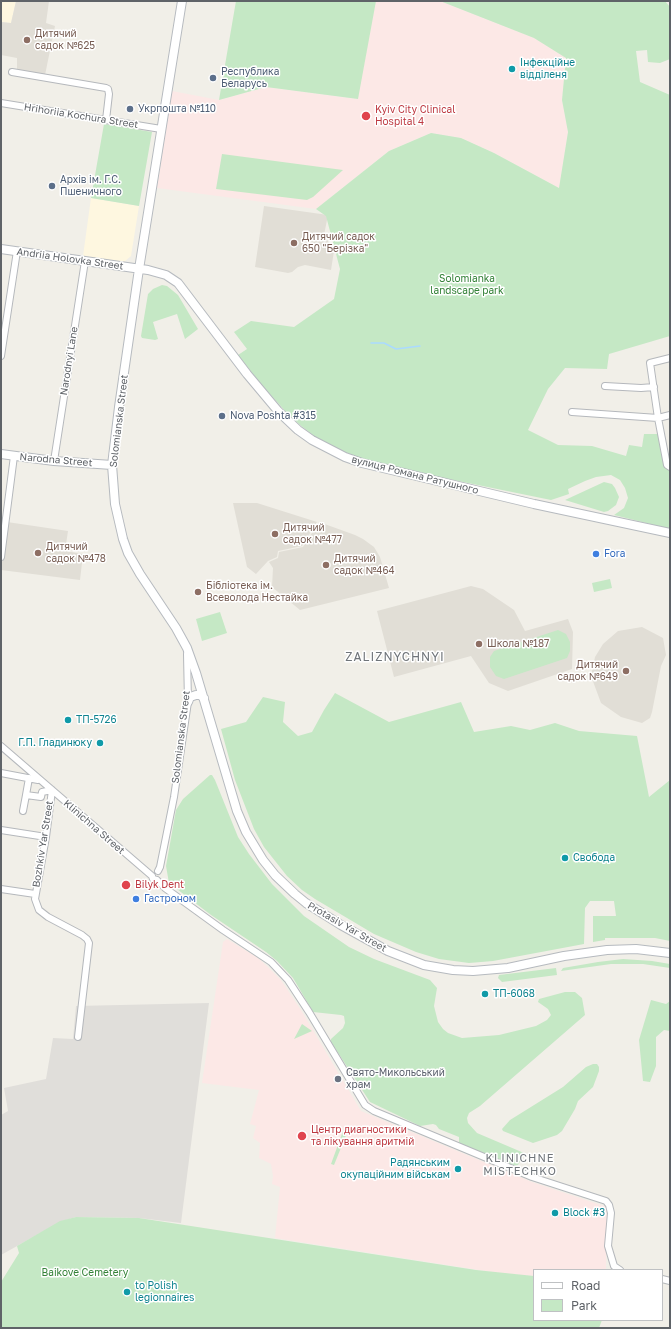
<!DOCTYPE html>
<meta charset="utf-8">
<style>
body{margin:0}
#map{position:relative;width:671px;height:1329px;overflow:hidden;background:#f1efe8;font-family:"Golos Text",sans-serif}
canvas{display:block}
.frame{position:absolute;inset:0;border:2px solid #5f6368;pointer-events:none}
.legend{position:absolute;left:533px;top:1269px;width:130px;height:52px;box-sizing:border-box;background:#fff;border:1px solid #bfc1c3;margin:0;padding:5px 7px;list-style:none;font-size:12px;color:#5f6368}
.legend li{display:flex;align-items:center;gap:8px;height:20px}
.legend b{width:20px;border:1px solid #bfc1c3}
</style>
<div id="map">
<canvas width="671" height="1329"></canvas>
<div class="frame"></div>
<ul class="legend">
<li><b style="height:5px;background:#fff"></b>Road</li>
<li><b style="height:11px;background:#c5e8c5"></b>Park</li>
</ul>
</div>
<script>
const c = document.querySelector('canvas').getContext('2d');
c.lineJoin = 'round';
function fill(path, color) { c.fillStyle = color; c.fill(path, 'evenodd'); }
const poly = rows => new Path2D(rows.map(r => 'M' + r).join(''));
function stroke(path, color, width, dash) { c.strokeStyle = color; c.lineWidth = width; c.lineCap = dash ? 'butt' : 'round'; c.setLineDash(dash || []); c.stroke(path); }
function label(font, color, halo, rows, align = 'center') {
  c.font = font + ' "Golos Text",sans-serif'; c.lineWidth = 3; c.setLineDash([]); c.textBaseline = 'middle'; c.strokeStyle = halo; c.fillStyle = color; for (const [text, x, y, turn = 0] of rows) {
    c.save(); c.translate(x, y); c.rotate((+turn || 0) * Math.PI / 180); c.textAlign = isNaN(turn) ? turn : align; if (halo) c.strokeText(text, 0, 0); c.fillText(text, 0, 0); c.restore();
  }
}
fill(poly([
 [1,1,16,1,11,23,1,22],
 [91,198,139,206,131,256,124,262,83,256]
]), '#fef7e0');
fill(poly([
 [209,1003,181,1223,139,1218,76,1217,60,1222,1,1255,1,1115,8,1111,4,1088,46,1079,53,1038,73,1039,76,1006]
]), '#e0deda');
fill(poly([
 [16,1,49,1,46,23,55,26,45,75,17,71,17,58,1,55,1,22,11,23],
 [264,206,328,215,324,235,334,251,331,270,305,265,298,267,292,272,288,273,255,267],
 [233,503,257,503,317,522,302,546,278,551,277,557,268,561,256,574,247,567],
 [7,522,68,531,65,551,83,554,80,580,1,570],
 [319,522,355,535,363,539,374,547,380,557,389,588,300,610,272,587,273,568,269,562,278,558,279,552,303,547],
 [471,586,483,589,514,610,525,631,568,619,573,632,572,669,508,691,489,683,471,656,394,677,377,611],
 [642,627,663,638,666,655,661,666,652,712,650,718,642,723,621,717,601,703,591,676,595,657,603,644,618,631]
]), '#e1ded6');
fill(poly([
 [376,1,440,1,534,38,566,58,562,100,568,132,559,188,494,153,461,138,431,133,389,151,316,209,157,188,172,91,219,100,266,87,357,99],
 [227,939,258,958,270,969,281,980,301,1010,361,1111,532,1182,607,1207,606,1270,534,1270,534,1276,505,1274,275,1238,280,1187,272,1184,273,1176,271,1164,259,1158,260,1143,253,1138,256,1126,250,1124,259,1090,202,1083,223,942]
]), '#fce8e6');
fill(poly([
 [236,1,376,1,358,99,266,87,219,100],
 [440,1,665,1,670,7,669,31,670,33,670,59,660,63,648,62,647,50,636,51,640,82,670,95,670,336,609,354,607,369,565,368,548,389,528,430,558,445,592,446,626,456,629,445,642,447,644,434,660,434,670,470,670,529,614,515,624,508,628,498,625,488,620,480,611,475,596,477,585,481,568,489,569,494,551,500,424,474,370,461,339,451,319,440,300,425,286,412,260,383,238,355,247,349,234,332,251,321,294,327,334,299,340,269,326,216,316,209,389,151,431,133,461,138,494,153,559,188,568,132,562,100,566,58,534,38],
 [104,124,152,132,139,206,91,198],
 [222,154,343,170,313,197,307,200,216,189],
 [162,285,167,286,178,295,198,329,185,339,177,314,153,322,158,339,155,340,142,338,141,336,148,294,153,289],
 [604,482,612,484,615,488,619,497,616,505,608,511,604,512,565,500],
 [610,579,612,588,594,592,592,583],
 [220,612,227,633,202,641,196,619],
 [558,630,566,634,570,642,570,651,567,658,504,679,496,676,490,667,490,657,494,651],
 [335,693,389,722,461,702,474,732,511,726,530,730,555,723,579,731,637,736,649,797,670,780,670,941,655,938,605,938,605,940,593,942,593,916,616,916,614,901,590,901,585,908,584,944,493,961,469,963,439,959,416,952,374,934,315,899,302,890,287,876,264,847,254,829,235,780,221,729,246,722,263,697,285,702,283,722,298,736,312,732,324,710],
 [210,775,212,775,215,780,238,837,249,854,272,884,304,916,349,947,374,959,430,980,437,988,434,1006,438,1022,443,1029,448,1033,462,1038,499,1035,536,1026,547,1020,551,1015,548,1009,538,1002,539,999,565,992,575,992,582,998,585,1015,480,1106,469,1113,467,1118,468,1123,477,1133,524,1153,524,1155,518,1165,516,1166,459,1144,459,1137,439,1129,436,1125,433,1124,420,1126,370,1102,331,1042,331,1039,343,1028,345,1023,344,1016,341,1015,313,1012,293,978,277,961,266,952,211,915,169,883,166,866,176,810,183,799],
 [623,959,652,961,670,964,670,968,643,964,611,964,561,971,563,968,598,962],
 [556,968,557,975,502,982,498,978,499,975],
 [651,1000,666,1004,670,1001,670,1031,664,1030,656,1037,656,1066,650,1082,643,1081,639,1040],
 [302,1024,312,1031,294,1039],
 [593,1064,597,1064,599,1067,599,1071,593,1087,578,1101,575,1109,562,1131,557,1135,533,1143,503,1131,502,1129,510,1120,563,1087,586,1067],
 [343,1131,347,1133,334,1165,331,1164],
 [76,1217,139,1218,476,1270,534,1276,534,1320,602,1320,599,1328,1,1328,1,1282,19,1253,17,1246,60,1221]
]), '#c5e8c5');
stroke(poly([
 [371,343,384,343,396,349,420,346]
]), '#aadaff', 1.5);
const street = poly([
 [12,72,106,88,108,89,109,94,106,120],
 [1,103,161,129],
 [1,356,17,251],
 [670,358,650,363,658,418,667,465,670,467],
 [605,386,641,388,654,387],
 [572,412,658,418,670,415],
 [54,461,85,261],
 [1,557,14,456],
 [1,746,152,876,153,879,157,880,165,888,223,930,271,962,288,980,309,1012,365,1105,374,1111,532,1177,606,1201,609,1205,611,1213,608,1246,614,1266,620,1270],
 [1,773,38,780],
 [26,795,29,778],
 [23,811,26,795,41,797,42,792,52,790,46,837,35,899,39,910,48,917,82,935,87,939,89,943,78,1037],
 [1,830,46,837],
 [158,871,160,867,174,797,188,702,187,654],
 [1,889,35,894],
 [662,1279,670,1281]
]);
const secondary = poly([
 [182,1,139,269,119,407,112,465,115,504,123,539,128,553,140,574,176,628,187,648,196,673,237,811,246,832,263,860,275,875,295,894,306,903,341,925,388,951,424,965,453,970,473,971,508,968,564,956,607,950,636,949,670,953],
 [1,249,148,270,166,275,178,283,247,374,278,411,298,430,312,440,345,457,362,463,534,504,670,533],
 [1,454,54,461,112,465],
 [188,702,190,697,196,695,200,695,204,698]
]);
stroke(street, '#b5b8bc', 8);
stroke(secondary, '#b6babf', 10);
stroke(street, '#fff', 6);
stroke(secondary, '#fff', 8);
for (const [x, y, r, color] of [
 [27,40,4,"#8d6e63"],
 [512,69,4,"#0f9aa8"],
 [213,78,4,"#5c6f8a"],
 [130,109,4,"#5c6f8a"],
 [366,116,5,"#e0444e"],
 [52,186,4,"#5c6f8a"],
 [294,243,4,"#8d6e63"],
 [222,416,4,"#5c6f8a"],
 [275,534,4,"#8d6e63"],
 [38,553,4,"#8d6e63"],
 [596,554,4,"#3f7fe0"],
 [326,565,4,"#8d6e63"],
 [198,592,4,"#8d6e63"],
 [479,644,4,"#8d6e63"],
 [626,671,4,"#8d6e63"],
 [68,720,4,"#0f9aa8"],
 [100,743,4,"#0f9aa8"],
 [565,858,4,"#0f9aa8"],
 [126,885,5,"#e0444e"],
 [136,899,4,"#3f7fe0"],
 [485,994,4,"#0f9aa8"],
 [338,1079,4,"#6b7280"],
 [302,1136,5,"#e0444e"],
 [458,1169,4,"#0f9aa8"],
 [555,1213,4,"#0f9aa8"],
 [127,1292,4,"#0f9aa8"]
]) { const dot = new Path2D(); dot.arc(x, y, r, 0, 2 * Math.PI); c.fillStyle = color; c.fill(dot); stroke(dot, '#fff', 1.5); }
label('10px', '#785e54', '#fff', [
 ["Дитячий",35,34],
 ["садок №625",35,46],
 ["Дитячий садок",302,237],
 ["650 \"Берізка\"",302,249],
 ["Дитячий",283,528],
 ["садок №477",283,540],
 ["Дитячий",46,547],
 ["садок №478",46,559],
 ["Дитячий",334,559],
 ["садок №464",334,571],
 ["Бібліотека ім.",206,586],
 ["Всеволода Нестайка",206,598],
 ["Школа №187",487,644],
 ["Дитячий",618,665,"right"],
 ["садок №649",618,677,"right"]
], 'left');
label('10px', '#0d838f', '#fff', [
 ["Інфекційне",520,63],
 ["відділеня",520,75],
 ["ТП-5726",76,720],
 ["Г.П. Гладинюку",92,743,"right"],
 ["Свобода",573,858],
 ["ТП-6068",493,994],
 ["Радянським",450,1163,"right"],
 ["окупаційним військам",450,1175,"right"],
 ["Block #3",563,1213],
 ["to Polish",135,1286],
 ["legionnaires",135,1298]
], 'left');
label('10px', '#4e5e75', '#fff', [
 ["Республика",221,72],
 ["Беларусь",221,84],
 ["Укрпошта №110",138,109],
 ["Архів ім. Г.С.",60,180],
 ["Пшеничного",60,192],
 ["Nova Poshta #315",230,416]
], 'left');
label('10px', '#be3a42', '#fff', [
 ["Kyiv City Clinical",375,110],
 ["Hospital 4",375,122],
 ["Bilyk Dent",135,885],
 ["Центр диагностики",311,1130],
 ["та лікування аритмій",311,1142]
], 'left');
label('10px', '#5f6368', '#fff', [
 ["Hrihoriia Kochura Street",81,116,9],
 ["Andriia Holovka Street",70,259,8],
 ["Narodnyi Lane",69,361,-81],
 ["Solomianska Street",119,421,-83],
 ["Narodna Street",56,460,5],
 ["вулиця Романа Ратушного",415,475,14],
 ["Solomianska Street",181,737,-83],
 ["Klinichna Street",94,827,41],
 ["Bozhkiv Yar Street",43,844,-81],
 ["Protasiv Yar Street",347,927,30]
]);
label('10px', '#348238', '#fff', [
 ["Solomianka",467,279],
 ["landscape park",467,291],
 ["Baikove Cemetery",85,1273]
]);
label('10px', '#366cbe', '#fff', [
 ["Fora",604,554],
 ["Гастроном",144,899]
], 'left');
label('10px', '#5b616d', '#fff', [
 ["Свято-Микольський",346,1073],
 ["храм",346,1085]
], 'left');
c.letterSpacing = '1px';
label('11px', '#70757a', '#fff', [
 ["KLINICHNE",520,1159],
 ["MISTECHKO",520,1172]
]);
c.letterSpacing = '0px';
c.letterSpacing = '1px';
label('12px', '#70757a', '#fff', [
 ["ZALIZNYCHNYI",395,657]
]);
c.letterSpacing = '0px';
</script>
